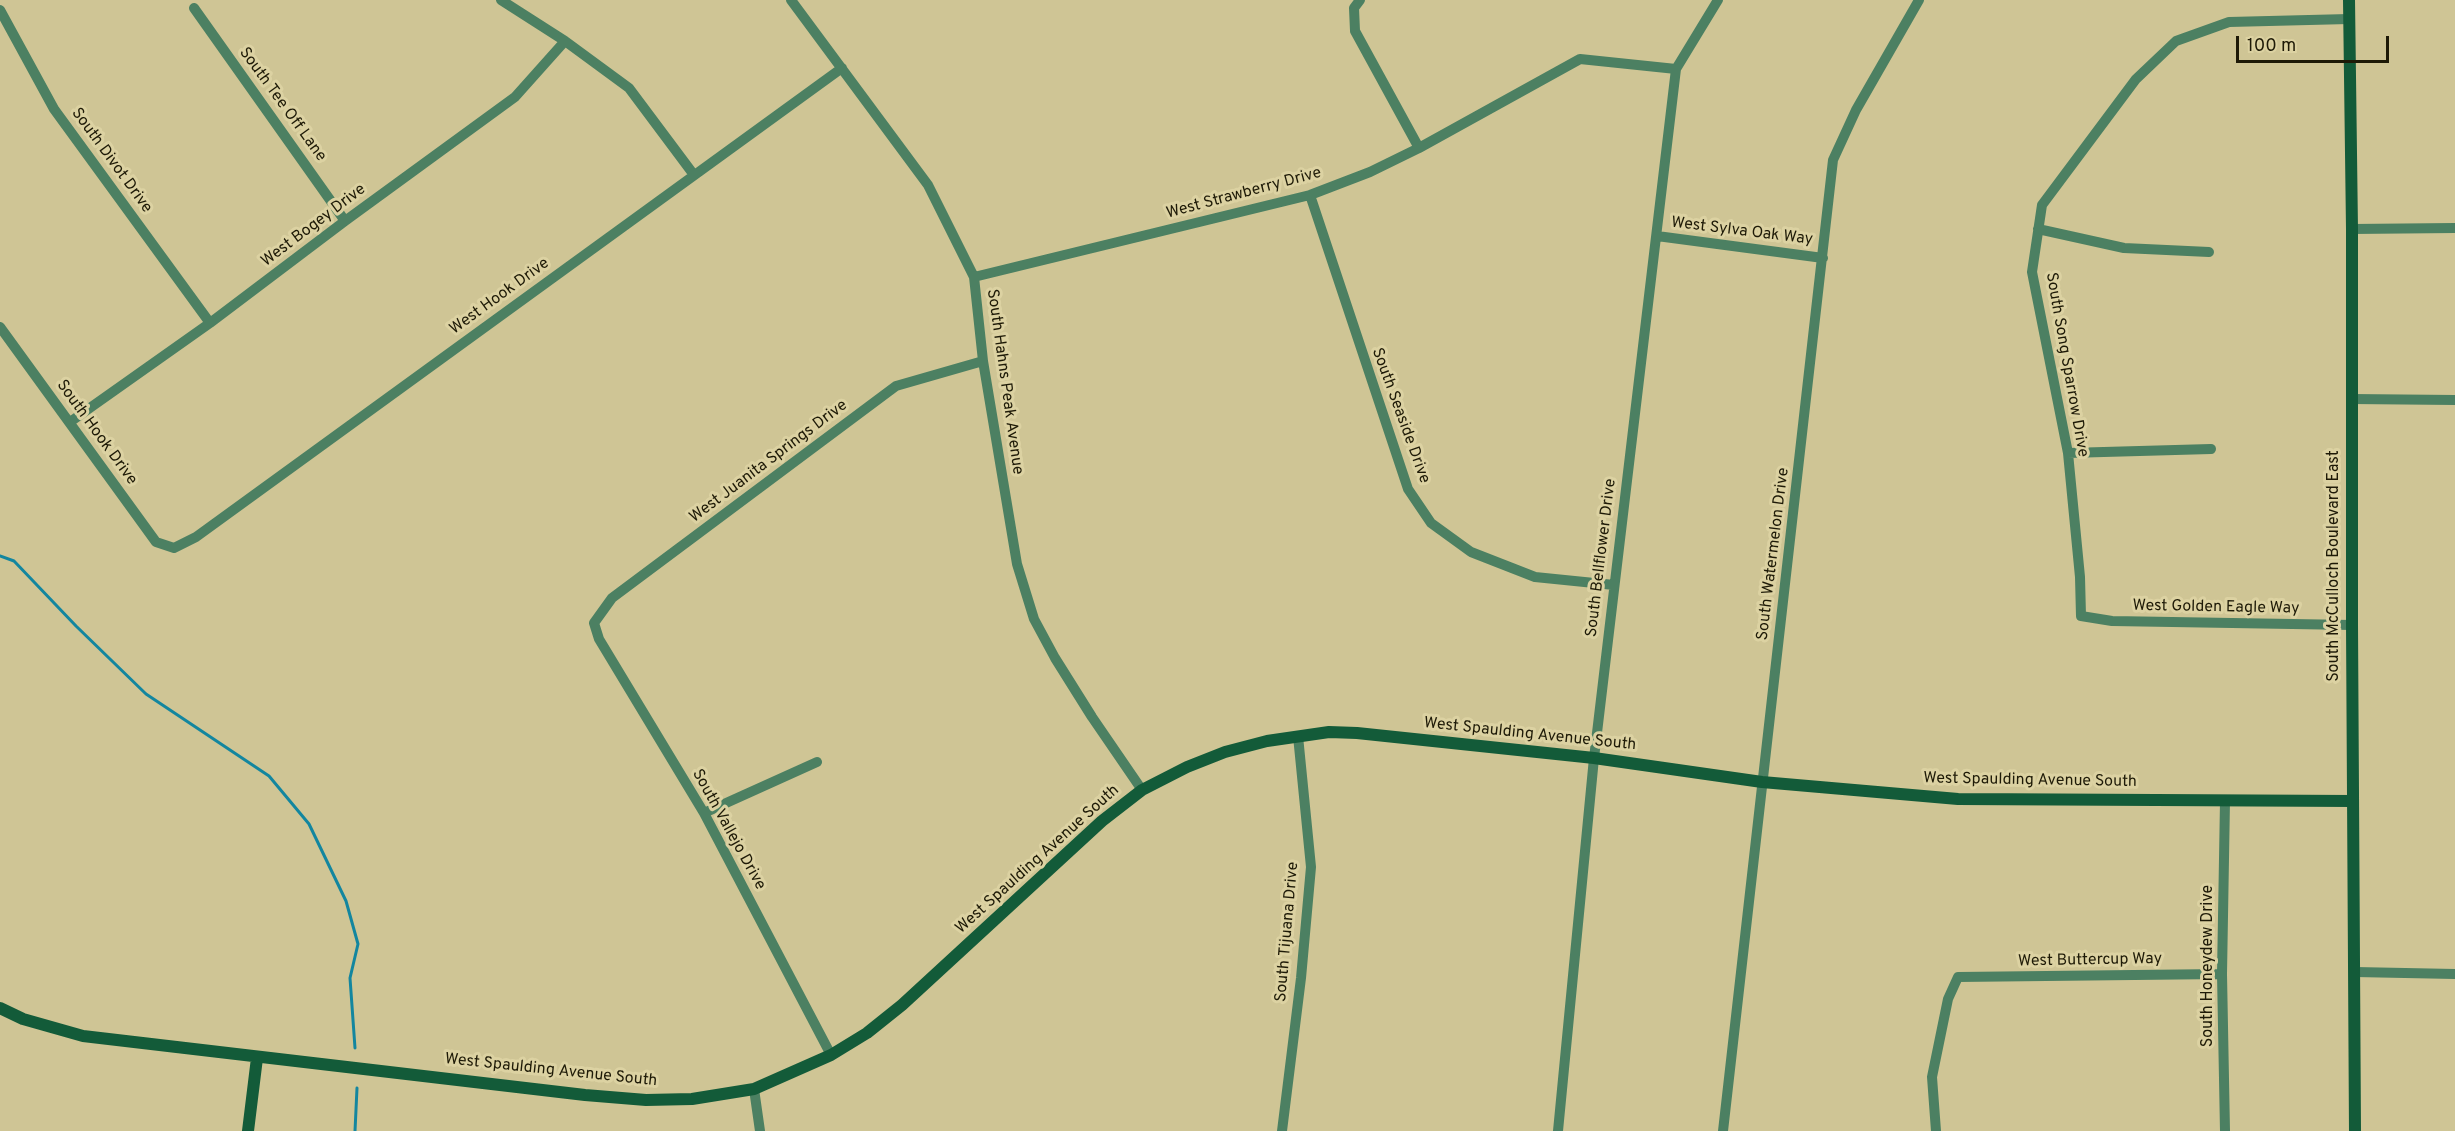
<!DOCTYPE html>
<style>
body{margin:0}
#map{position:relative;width:2455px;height:1131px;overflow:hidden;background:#cfc595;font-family:Overpass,sans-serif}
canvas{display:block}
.scale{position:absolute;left:2236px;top:36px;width:153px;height:27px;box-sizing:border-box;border:3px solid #1e1a07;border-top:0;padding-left:8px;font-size:18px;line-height:21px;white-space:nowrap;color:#1e1a07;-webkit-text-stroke:4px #dcd2a2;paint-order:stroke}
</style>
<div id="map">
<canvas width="2455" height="1131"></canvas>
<div class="scale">100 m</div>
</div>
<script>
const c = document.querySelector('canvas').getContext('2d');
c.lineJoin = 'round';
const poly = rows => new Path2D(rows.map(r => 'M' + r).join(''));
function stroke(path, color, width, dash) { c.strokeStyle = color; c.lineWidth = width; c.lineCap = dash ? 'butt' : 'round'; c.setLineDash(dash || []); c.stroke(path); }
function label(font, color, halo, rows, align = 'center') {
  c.font = font + ' Overpass,sans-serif'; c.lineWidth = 6; c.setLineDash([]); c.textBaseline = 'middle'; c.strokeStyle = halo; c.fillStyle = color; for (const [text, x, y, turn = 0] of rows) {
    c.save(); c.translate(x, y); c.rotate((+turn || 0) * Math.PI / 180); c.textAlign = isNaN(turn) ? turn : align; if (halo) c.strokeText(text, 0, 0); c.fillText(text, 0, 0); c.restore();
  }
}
stroke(poly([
 [0,556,14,561,76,626,146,694,269,776,309,824,346,901,358,944,350,978,355,1048],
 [355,1131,357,1088]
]), '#13869f', 3);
stroke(poly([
 [501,0,565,41,629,88,694,175],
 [791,0,928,185,974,277,983,361,1017,564,1034,619,1055,658,1092,717,1142,790],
 [1360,0,1354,8,1355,31,1419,148],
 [194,8,345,221],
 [0,10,54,109,210,323],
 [2349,19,2229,22,2176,41,2136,79,2042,205,2032,272,2068,453,2080,577,2081,616,2112,621,2352,625],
 [1310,195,1408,489,1431,523,1471,552,1535,577,1614,585],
 [2038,229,2124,248,2209,252],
 [2352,229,2455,228],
 [1657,236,1823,258],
 [974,277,1310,195,1370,172,1419,148,1580,59,1676,69],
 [0,327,156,542,174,548,196,537,842,68],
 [2351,399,2455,400],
 [70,422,210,323,345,221,515,97,565,41],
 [2068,453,2211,449],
 [704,813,817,762],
 [2355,972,2455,974],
 [831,1055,704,813,599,639,594,623,612,598,896,386,983,361],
 [754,1089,760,1131],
 [1282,1131,1301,978,1311,867,1298,736],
 [1558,1131,1594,758,1676,69,1718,0],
 [1723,1131,1833,160,1856,110,1919,0],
 [1936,1131,1932,1077,1948,999,1958,977,2222,974],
 [2225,1131,2222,974,2225,801]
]), '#4c8062', 10);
stroke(poly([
 [2349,0,2352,229,2352,625,2355,1131],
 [0,1008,23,1019,83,1036,585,1095,646,1100,692,1099,754,1089,831,1055,867,1033,902,1005,1102,821,1142,790,1187,767,1225,752,1267,741,1329,732,1357,733,1594,758,1762,782,1958,799,2353,801],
 [248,1131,257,1058]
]), '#135b39', 12);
label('16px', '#1e1a07', '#dcd2a2', [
 ["South Tee Off Lane",282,105,54],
 ["South Divot Drive",111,161,54],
 ["West Strawberry Drive",1244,194,-15],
 ["West Bogey Drive",314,226,-37],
 ["West Sylva Oak Way",1742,232,7],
 ["West Hook Drive",500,297,-36],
 ["South Song Sparrow Drive",2066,365,80],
 ["South Hahns Peak Avenue",1004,382,82],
 ["South Seaside Drive",1400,416,70],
 ["South Hook Drive",96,433,54],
 ["West Juanita Springs Drive",769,462,-37],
 ["South Watermelon Drive",1774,554,-83],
 ["South Bellflower Drive",1602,558,-83],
 ["South McCulloch Boulevard East",2335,566,-90],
 ["West Golden Eagle Way",2216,608,1],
 ["West Spaulding Avenue South",1530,735,6],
 ["West Spaulding Avenue South",2030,781,1],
 ["South Vallejo Drive",728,830,61],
 ["West Spaulding Avenue South",1038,860,-42],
 ["South Tijuana Drive",1288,932,-85],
 ["West Buttercup Way",2090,961,-1],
 ["South Honeydew Drive",2209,966,-90],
 ["West Spaulding Avenue South",551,1071,6]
]);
</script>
